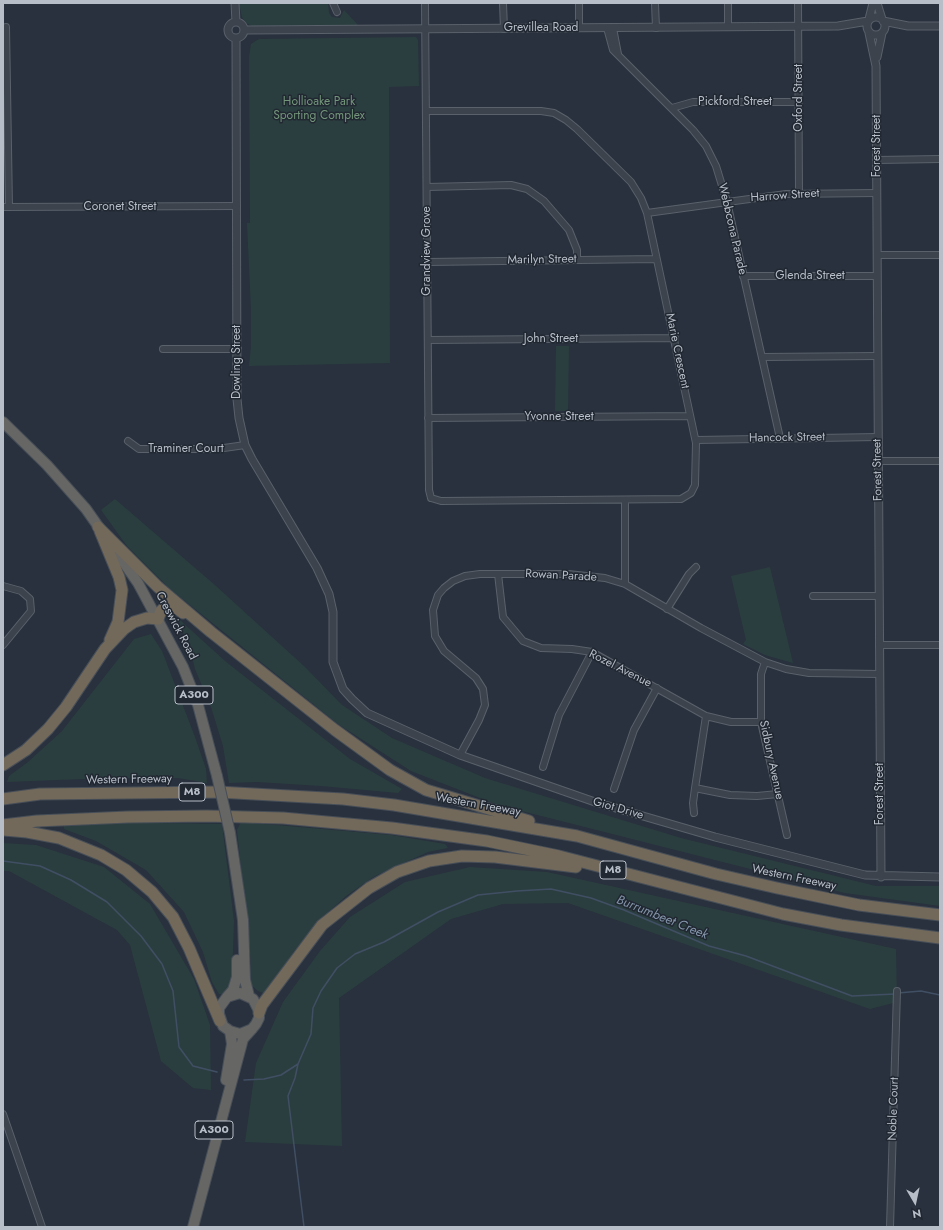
<!DOCTYPE html>
<style>
body{margin:0}
#map{position:relative;width:943px;height:1230px;overflow:hidden;background:#28313d;font-family:Jost,sans-serif}
canvas{display:block}
.frame{position:absolute;inset:0;border:4px solid #b8bec8;pointer-events:none}
.north{position:absolute;left:895px;top:1182px;width:40px;height:40px;-webkit-text-stroke:3px #212832;paint-order:stroke;rotate:171deg;font-size:11px;font-weight:700;line-height:16px;text-align:center;color:#b8bec8}
.north::after{content:'';display:block;margin:auto;width:14px;height:18px;background:#b8bec8;clip-path:polygon(50% 0,100% 100%,50% 72%,0 100%)}
</style>
<div id="map">
<canvas width="943" height="1230"></canvas>
<div class="frame"></div>
<div class="north">N</div>
</div>
<script>
const c = document.querySelector('canvas').getContext('2d');
c.lineJoin = 'round';
function fill(path, color) { c.fillStyle = color; c.fill(path, 'evenodd'); }
const poly = rows => new Path2D(rows.map(r => 'M' + r).join(''));
function stroke(path, color, width, dash) { c.strokeStyle = color; c.lineWidth = width; c.lineCap = dash ? 'butt' : 'round'; c.setLineDash(dash || []); c.stroke(path); }
function label(font, color, halo, rows, align = 'center') {
  c.font = font + ' Jost,sans-serif'; c.lineWidth = 3; c.setLineDash([]); c.textBaseline = 'middle'; c.strokeStyle = halo; c.fillStyle = color; for (const [text, x, y, turn = 0] of rows) {
    c.save(); c.translate(x, y); c.rotate((+turn || 0) * Math.PI / 180); c.textAlign = isNaN(turn) ? turn : align; if (halo) c.strokeText(text, 0, 0); c.fillText(text, 0, 0); c.restore();
  }
}
fill(poly([
 [239,3,328,3,329,13,332,17,340,18,344,10,358,25,252,26,246,23,242,17],
 [416,37,418,40,419,86,389,87,390,363,249,366,251,347,251,310,247,223,250,223,249,57,251,44,259,39],
 [556,346,569,346,568,411,555,411],
 [115,499,216,586,305,667,342,705,392,738,485,778,681,838,876,886,940,886,940,906,845,893,498,805,411,771,338,724,169,588,127,546,101,510],
 [770,567,793,663,765,655,743,644,746,640,731,576],
 [180,620,225,661,350,759,402,789,398,793,321,786,257,782,229,783,223,746,211,707,195,669,189,644,179,625],
 [151,634,162,651,195,737,206,769,207,783,178,778,109,778,7,782,9,776,28,762,62,731,134,639],
 [98,822,222,824,234,921,232,980,226,994,219,994,212,982,203,952,184,912,146,870,96,841,64,829,64,824],
 [241,822,391,835,445,844,448,848,428,852,375,876,346,896,323,917,294,951,266,994,258,991,249,983,251,963,237,830],
 [3,843,36,845,104,867,150,904,194,979,210,1025,211,1090,193,1088,161,1061,130,945,117,930,9,871,3,871],
 [470,867,547,872,896,949,897,1002,870,1009,568,903,503,904,451,919,339,998,342,1146,245,1142,256,1063,283,1002,320,951,350,917,405,882]
]), '#2b3e3f');
stroke(poly([
 [3,861,40,866,71,880,107,902,141,936,162,964,173,991,179,1047,193,1066,217,1072],
 [898,993,921,991,940,995],
 [298,1064,295,1078,288,1096,304,1227],
 [244,1080,264,1079,281,1075,298,1064,311,1034,313,1008,321,991,337,968,355,954,384,942,438,912,478,895,517,891,551,889,591,898,624,910,709,946,746,956,852,996,895,994]
]), '#414f64', 1.5);
const minor = poly([
 [333,3,337,12],
 [425,3,429,490,431,498],
 [503,3,504,29],
 [579,3,579,28],
 [655,3,656,28],
 [728,3,728,27],
 [798,3,799,193],
 [6,27,9,207],
 [607,28,613,50,693,130,706,146,716,166,727,202,780,438],
 [613,28,618,54],
 [672,108,693,102,798,102],
 [427,111,541,111,554,113,566,120,577,129,631,182,641,198,647,213,696,443,695,485,691,493,681,499,441,501,431,498],
 [877,160,940,159],
 [427,187,511,185,527,189,544,201,569,230,577,250,577,260],
 [3,207,237,206],
 [647,213,786,194,877,193],
 [877,255,940,255],
 [427,262,656,259],
 [743,276,877,276],
 [428,340,675,338],
 [163,349,238,349],
 [762,357,877,356],
 [428,418,690,416],
 [696,440,878,437],
 [128,441,139,449,217,449,245,445],
 [878,461,940,461],
 [625,500,625,584],
 [498,574,503,617,523,641,541,648,572,649,592,652,706,716,731,722,761,722],
 [3,586,21,591,30,599,31,611,3,645],
 [813,596,879,596],
 [667,609,689,574,696,567],
 [879,645,940,645],
 [765,662,761,674,761,722,787,835],
 [706,716,695,788,730,795,757,796,778,794],
 [460,755,479,720,485,705,483,689,476,678,444,651,435,636,433,610,438,595,444,588,453,581,465,576,480,574,568,574,605,578,625,584,701,628,765,662,786,669,809,673,880,674],
 [543,767,559,715,592,652],
 [614,789,634,730,657,688],
 [694,813,693,803,695,788],
 [3,1114,42,1227],
 [890,1227,897,991]
]);
const tertiary = poly([
 [235,3,236,22],
 [877,3,882,19],
 '867 26a9 9 0 1 1 18 0a9 9 0 1 1-18 0Z',
 [869,19,873,3],
 [883,21,908,26,940,26],
 '228 30a8 8 0 1 1 16 0a8 8 0 1 1-16 0Z',
 [245,30,838,26,868,21],
 [869,33,876,66,881,877],
 [236,39,237,399,239,418,245,445,252,459,317,568,329,594,333,612,333,662,343,689,352,699,367,713,460,755,595,802,715,837,865,875,940,877],
 [877,57,882,33]
]);
const trunk = poly([
 [3,422,47,465,86,509,138,583,183,667,198,705,217,776],
 [230,833,243,920,245,980,249,996],
 [227,997,233,990,237,977,237,960],
 [226,1080,232,1044,230,1031],
 [193,1227,243,1039,252,1029,256,1024,259,1018,259,1011,253,999,240,993,227,997,219,1008,219,1014,223,1026,230,1031,240,1034,252,1029]
]);
const motorway = poly([
 [98,527,158,587,211,632,335,730,390,770,426,790,529,821],
 [100,531,119,577,122,590,118,622,110,640],
 [3,765,26,750,48,729,66,707,105,649,124,629,134,622,147,618,158,619,161,611,165,607,175,607,183,613],
 [3,799,40,794,218,792,343,799,394,805,577,836,716,874,777,888,859,905,940,915],
 [3,825,37,821,128,817,207,816,283,818,392,828,487,841,559,856,783,914,841,925,940,938],
 [4,830,27,832,59,838,101,855,126,870,152,892,173,917,189,948,220,1021],
 [259,1013,262,1005,322,925,369,888,397,872,429,861,462,856,495,857,576,867]
]);
stroke(minor, '#5a616b', 8);
stroke(tertiary, '#5a616b', 9);
stroke(trunk, '#474e58', 12);
stroke(motorway, '#474e58', 13);
stroke(minor, '#3c434d', 6);
stroke(tertiary, '#3c434d', 7);
stroke(trunk, '#666664', 10);
stroke(motorway, '#72695a', 11);
const trunkBridge = poly([
 [217,776,230,833]
]);
stroke(trunkBridge, '#474e58', 12, []);
stroke(trunkBridge, '#666664', 10);
for (const [x, y, w] of [
 [194,695,38],
 [192,792,26],
 [613,870,26],
 [214,1130,38]
]) { const box = new Path2D(); box.roundRect(x - w / 2, y - 9, w, 18, 3); c.fillStyle = '#212832'; c.fill(box); stroke(box, '#b8bec8', 1); }
label('bold 11px', '#b8bec8', null, [
 ["A300",194,695],
 ["M8",192,792],
 ["M8",613,870],
 ["A300",214,1130]
]);
label('12px', '#b8bec8', '#212832', [
 ["Grevillea Road",541,28],
 ["Oxford Street",799,98,-90],
 ["Pickford Street",735,102],
 ["Forest Street",877,146,-90],
 ["Harrow Street",785,196,-4],
 ["Coronet Street",120,207],
 ["Webbcona Parade",732,229,77],
 ["Grandview Grove",427,251,-90],
 ["Marilyn Street",542,260,-1],
 ["Glenda Street",810,276],
 ["John Street",551,339],
 ["Marie Crescent",677,351,78],
 ["Dowling Street",237,362,-90],
 ["Yvonne Street",559,417],
 ["Hancock Street",787,438,-1],
 ["Traminer Court",186,449],
 ["Forest Street",878,470,-91],
 ["Rowan Parade",561,576,3],
 ["Creswick Road",176,626,62],
 ["Rozel Avenue",620,669,27],
 ["Sidbury Avenue",771,760,78],
 ["Western Freeway",129,780,-1],
 ["Forest Street",880,794,-90],
 ["Western Freeway",478,805,10],
 ["Giot Drive",618,809,16],
 ["Western Freeway",794,878,12],
 ["Noble Court",894,1109,-88]
]);
label('12px', '#73967a', '#212832', [
 ["Hollioake Park",319,102],
 ["Sporting Complex",319,116]
]);
label('italic 13px', '#8495ab', '#212832', [
 ["Burrumbeet Creek",662,918,22]
]);
</script>
